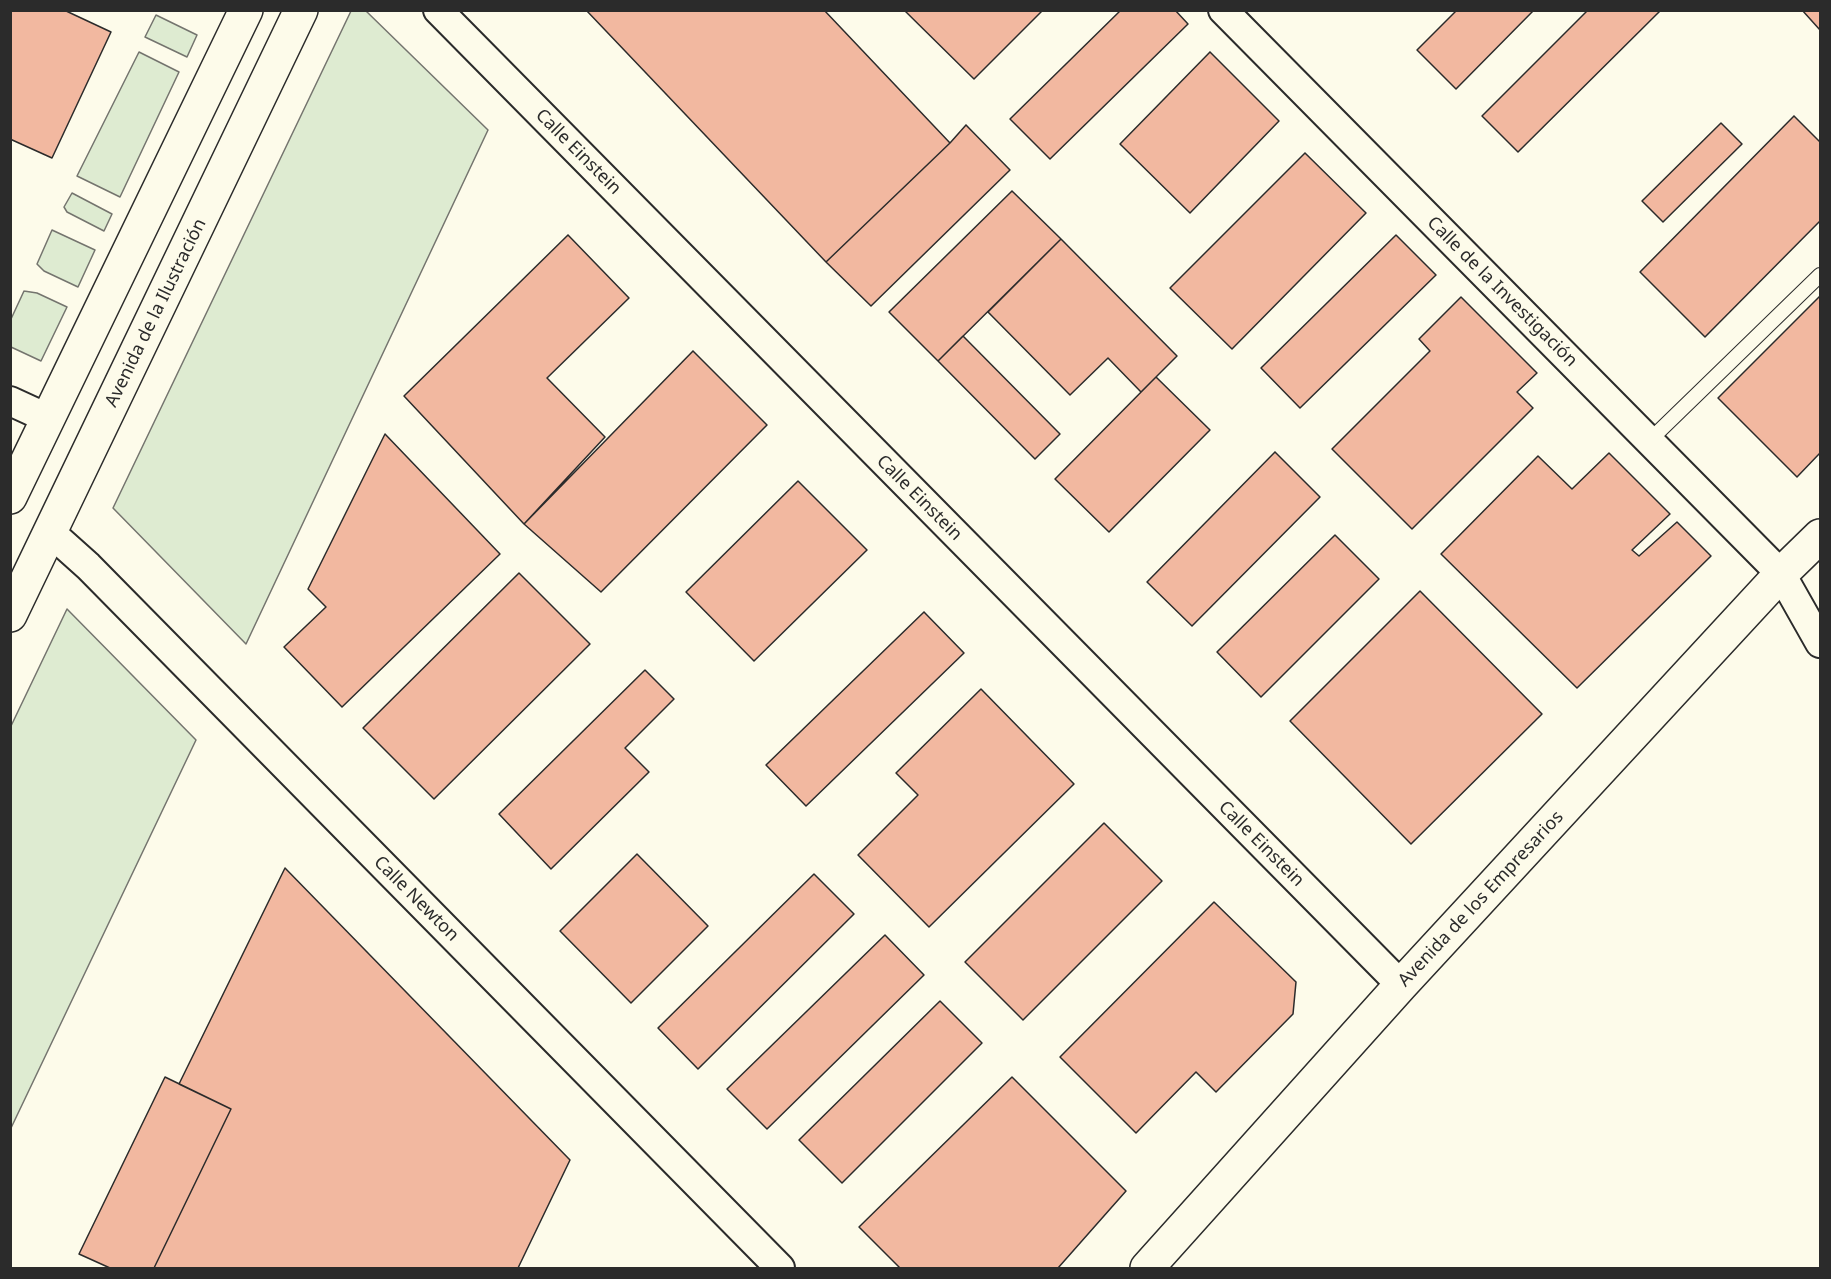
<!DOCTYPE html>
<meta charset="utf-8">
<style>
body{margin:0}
#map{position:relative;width:1831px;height:1279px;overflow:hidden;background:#fdfbea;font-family:"Noto Sans",sans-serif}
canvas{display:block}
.frame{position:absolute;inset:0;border:12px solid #2b2b2b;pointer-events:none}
</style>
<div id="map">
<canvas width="1831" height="1279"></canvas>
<div class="frame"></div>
</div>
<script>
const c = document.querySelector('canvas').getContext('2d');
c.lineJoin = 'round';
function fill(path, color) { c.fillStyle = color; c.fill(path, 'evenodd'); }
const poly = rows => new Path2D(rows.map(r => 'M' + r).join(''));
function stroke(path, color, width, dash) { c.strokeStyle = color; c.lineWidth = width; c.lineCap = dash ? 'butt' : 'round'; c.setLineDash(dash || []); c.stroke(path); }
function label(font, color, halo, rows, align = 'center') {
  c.font = font + ' "Noto Sans",sans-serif'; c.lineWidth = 4.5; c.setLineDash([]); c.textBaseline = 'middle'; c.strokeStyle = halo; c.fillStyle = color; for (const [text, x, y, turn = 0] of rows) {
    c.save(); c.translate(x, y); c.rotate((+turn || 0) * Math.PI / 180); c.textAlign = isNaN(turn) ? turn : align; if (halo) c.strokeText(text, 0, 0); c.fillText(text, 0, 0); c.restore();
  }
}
const green = poly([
 [351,11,366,11,488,130,246,644,113,508,351,11],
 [156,15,197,35,187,57,145,37,156,15],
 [139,52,179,72,120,197,77,176,139,52],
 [72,193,112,214,104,231,67,212,64,207,72,193],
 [52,230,95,250,78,287,44,271,37,264,52,230],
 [24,291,37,293,67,307,41,361,11,347,11,319,24,291],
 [67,609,196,740,11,1128,11,726,67,609]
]);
fill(green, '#deebd1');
stroke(green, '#74746e', 1.5);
const building = poly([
 [10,10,64,10,111,32,52,158,10,139,10,10],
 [586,10,824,10,950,143,826,262,586,10],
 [904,10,1042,10,1042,11,974,79,904,10],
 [1121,10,1175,10,1188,24,1050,159,1010,119,1121,10],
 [1457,10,1534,10,1456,89,1417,50,1457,10],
 [1588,10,1661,10,1518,152,1482,116,1588,10],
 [1802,10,1820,10,1820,30,1802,10],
 [1210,52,1279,121,1190,213,1120,144,1210,52],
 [1794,116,1820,142,1820,221,1705,337,1640,272,1794,116],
 [1721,123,1742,144,1663,222,1642,201,1721,123],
 [966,125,1010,170,871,306,826,262,950,143,966,125],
 [1305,153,1366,213,1232,349,1170,288,1305,153],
 [1012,191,1061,239,938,361,889,312,1012,191],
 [568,235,629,298,547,378,605,437,524,524,404,396,568,235],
 [1396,235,1436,275,1300,408,1261,368,1396,235],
 [1061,239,1177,356,1141,392,1108,358,1070,395,988,312,1061,239],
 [1820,296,1820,453,1797,477,1718,398,1820,296],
 [1461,297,1537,373,1517,392,1533,408,1412,529,1332,449,1430,351,1419,339,1461,297],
 [963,336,1060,434,1035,459,938,361,963,336],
 [693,351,767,425,601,592,524,524,693,351],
 [1156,377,1210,430,1109,532,1055,479,1156,377],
 [385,434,500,554,342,707,284,647,326,607,308,589,385,434],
 [1275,452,1320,497,1192,626,1147,582,1275,452],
 [1609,453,1670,514,1632,550,1639,556,1677,522,1711,556,1577,688,1441,554,1538,456,1572,489,1609,453],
 [798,481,867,550,754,661,686,592,798,481],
 [1335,535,1379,579,1261,697,1217,652,1335,535],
 [519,573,590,644,434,799,363,728,519,573],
 [1420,591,1542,714,1411,844,1290,721,1420,591],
 [924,612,964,653,806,806,766,765,924,612],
 [645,670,674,699,625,748,649,772,551,869,499,814,645,670],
 [981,689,1074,784,929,927,858,855,918,795,896,773,981,689],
 [1104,823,1162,881,1023,1020,965,962,1104,823],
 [637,854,708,926,631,1003,560,931,637,854],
 [285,868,570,1160,518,1268,154,1268,231,1109,179,1084,285,868],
 [814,874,854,914,698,1069,658,1028,814,874],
 [1214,902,1296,982,1293,1014,1216,1092,1196,1072,1136,1133,1060,1057,1214,902],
 [885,935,924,975,767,1129,727,1089,885,935],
 [940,1001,982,1043,842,1183,799,1140,940,1001],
 [165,1077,231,1109,154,1268,110,1268,79,1254,165,1077],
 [1012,1077,1126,1191,1058,1268,900,1268,859,1227,1012,1077]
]);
fill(building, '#f2b8a0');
stroke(building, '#2b2b2b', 1.5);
const service = poly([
 [1649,441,1820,275]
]);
const minor = poly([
 [438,10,1401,985],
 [1223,10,1781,574,1820,643],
 [10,401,47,418],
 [50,532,88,566,780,1268]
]);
const tertiary = poly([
 [10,497,246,10],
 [10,615,301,10],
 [1147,1268,1401,985,1781,574,1820,536]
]);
stroke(service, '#2b2b2b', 16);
stroke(minor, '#2b2b2b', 32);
stroke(tertiary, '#2b2b2b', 36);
stroke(service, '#fdfbea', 14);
stroke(minor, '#fdfbea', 28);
stroke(tertiary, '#fdfbea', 33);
label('18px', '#2b2b2b', '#fdfbea', [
 ["Calle Einstein",578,152,45],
 ["Calle de la Investigación",1502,292,45],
 ["Avenida de la Ilustración",156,313,-64],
 ["Calle Einstein",919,498,45],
 ["Calle Einstein",1261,844,45],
 ["Calle Newton",416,899,45],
 ["Avenida de los Empresarios",1481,899,-47]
]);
</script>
